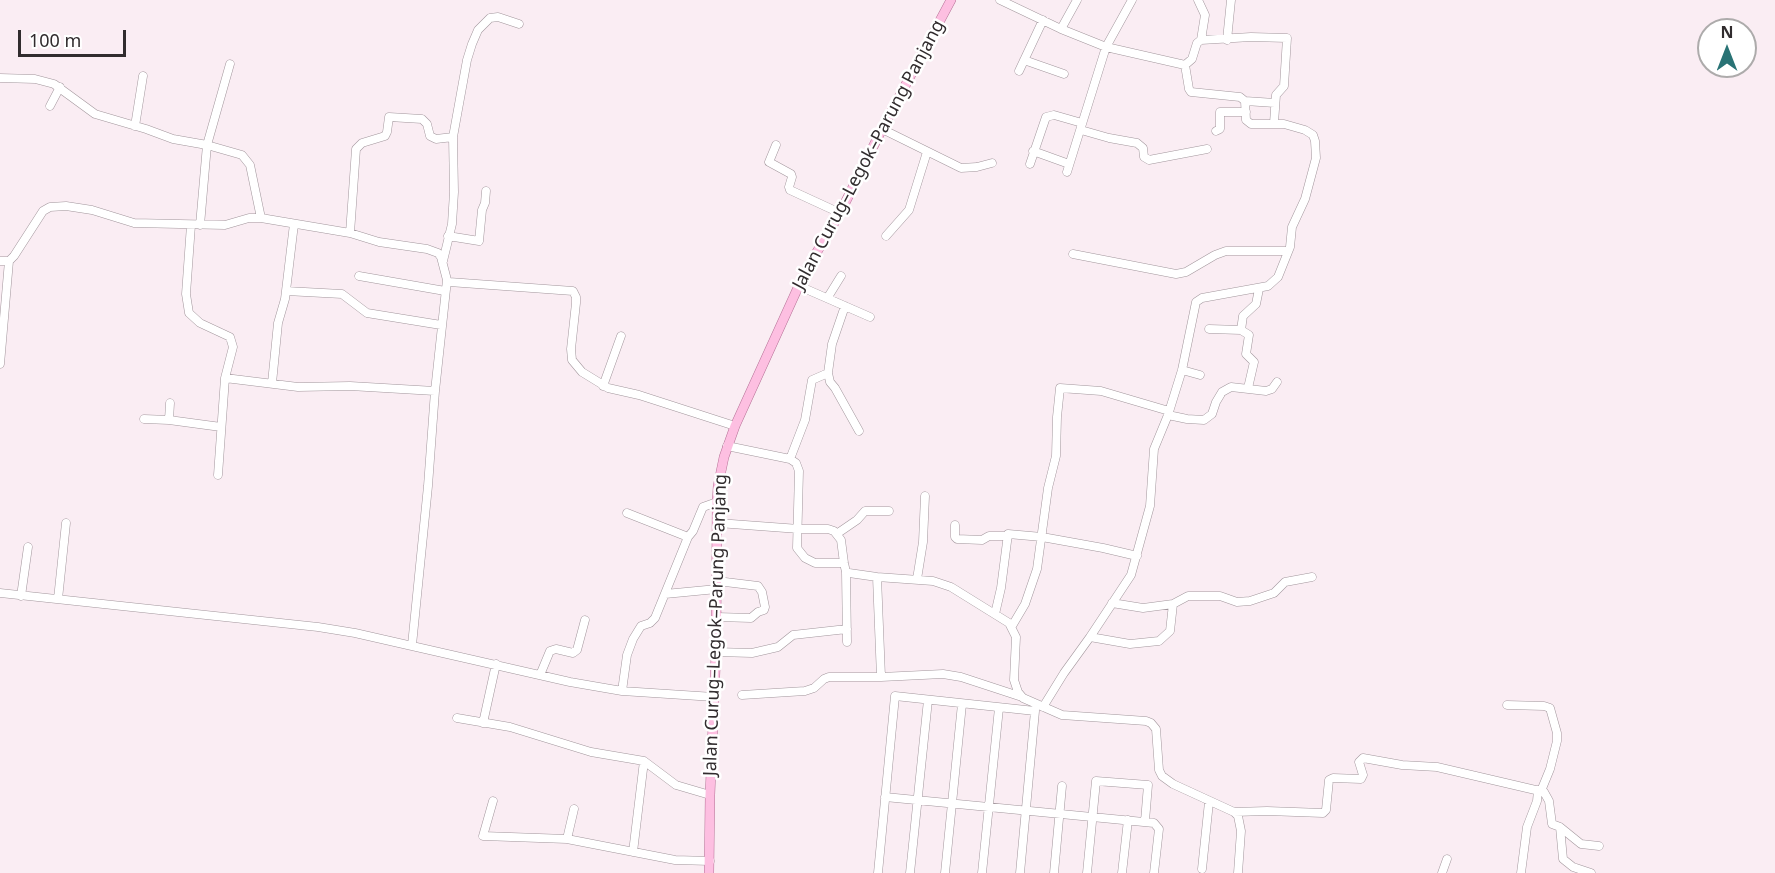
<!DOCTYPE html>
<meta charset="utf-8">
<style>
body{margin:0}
#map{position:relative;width:1775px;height:873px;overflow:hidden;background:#faedf3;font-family:"Noto Sans",sans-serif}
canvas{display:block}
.north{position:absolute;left:1697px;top:18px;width:60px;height:60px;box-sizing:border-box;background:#fff;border:2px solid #adabab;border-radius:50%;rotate:0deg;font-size:16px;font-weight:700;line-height:24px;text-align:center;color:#312c2e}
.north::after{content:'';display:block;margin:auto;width:21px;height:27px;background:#297375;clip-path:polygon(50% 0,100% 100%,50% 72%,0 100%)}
.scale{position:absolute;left:18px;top:30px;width:108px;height:27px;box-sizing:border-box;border:3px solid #312c2e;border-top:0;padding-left:8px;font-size:18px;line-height:21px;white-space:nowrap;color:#312c2e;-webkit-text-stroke:4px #fff;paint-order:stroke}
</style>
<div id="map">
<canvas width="1775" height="873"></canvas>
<div class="north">N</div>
<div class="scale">100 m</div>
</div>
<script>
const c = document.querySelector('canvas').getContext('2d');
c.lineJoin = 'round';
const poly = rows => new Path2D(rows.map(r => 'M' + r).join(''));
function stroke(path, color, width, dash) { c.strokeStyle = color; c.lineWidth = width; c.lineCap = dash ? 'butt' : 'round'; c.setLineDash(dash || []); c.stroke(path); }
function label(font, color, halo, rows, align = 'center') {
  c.font = font + ' "Noto Sans",sans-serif'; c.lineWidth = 5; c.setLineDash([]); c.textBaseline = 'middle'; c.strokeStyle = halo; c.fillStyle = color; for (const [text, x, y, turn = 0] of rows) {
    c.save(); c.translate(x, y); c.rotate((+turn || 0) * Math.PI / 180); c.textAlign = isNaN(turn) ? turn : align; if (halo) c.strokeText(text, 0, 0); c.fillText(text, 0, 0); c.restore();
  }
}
const minor = poly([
 [1000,0,1061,29,1106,47,1185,65,1192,59,1197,43,1201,40,1251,37,1287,38,1284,86,1276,95,1274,123],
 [1198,0,1205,15,1201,40],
 [1061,29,1077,0],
 [1227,40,1231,0],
 [1024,60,1064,74],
 [1019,71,1043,20],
 [0,78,35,79,54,84,95,114,146,129,173,139,207,145,242,155,250,165,261,218],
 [1245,101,1275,103],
 [50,106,60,87],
 [135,126,143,76],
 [882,129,961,168,977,167,992,163],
 [1081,130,1109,138,1137,143,1143,148,1144,157,1149,160,1207,149],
 [1216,131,1220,129,1220,112,1246,112],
 [776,145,769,162,791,174,792,177,789,187,790,190,840,213],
 [1033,151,1069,164],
 [1030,164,1046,117,1054,115,1082,123],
 [1067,172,1106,47,1132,0],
 [191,225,186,294,189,313,200,323,230,337,233,347,225,378,218,475],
 [200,225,207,145,230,64],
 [350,233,356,149,362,143,385,136,387,132,389,117,422,119,427,124,430,136,436,139,453,137],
 [448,236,479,241,482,210,485,203,486,191],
 [886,236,909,210,927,152],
 [1073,254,1176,274,1186,272,1215,255,1226,251,1288,251],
 [0,261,9,261,14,256,43,211,50,207,66,206,92,210,134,223,225,225,249,218,261,218,350,233,379,242,427,249,438,253,441,257,447,280,449,282,573,291,576,297,576,303,571,349,572,360,582,372,608,388,639,395,735,426],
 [443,261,452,224,454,192,453,137,467,60,472,44,478,30,490,18,498,17,519,24],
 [359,276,445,291],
 [799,286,870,317],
 [286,291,342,294,367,313,441,325],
 [828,297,841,276],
 [845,306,832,344,828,373,830,382,835,388,859,431],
 [1209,329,1241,330],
 [0,364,9,261],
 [1182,370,1200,375],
 [225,378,298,387,350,386,435,391],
 [272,383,278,323,285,299,294,224],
 [603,386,621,336],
 [1248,388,1254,362,1246,354,1249,335,1241,330,1243,316,1256,304,1259,289],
 [1168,415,1187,419,1204,420,1212,414,1216,402,1222,392,1231,387,1266,391,1272,389,1277,382],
 [144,419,169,420,221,427],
 [169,420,170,403],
 [727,446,790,459,796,463,799,471,797,548,805,558,815,563,844,563],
 [790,459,805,420,812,380,828,373],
 [627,513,688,537],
 [718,523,799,529,828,529,834,531,841,540,844,563,846,572,849,573,877,577,933,581,951,587,1009,623,1016,637,1014,680,1018,692,1023,698,1062,715,1146,721,1151,723,1156,729,1159,770,1162,776,1173,784,1234,812,1238,816,1241,831,1238,873],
 [955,525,955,537,957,539,982,540,989,536,1007,536],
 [838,533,857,520,865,511,889,511],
 [846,572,847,642],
 [877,577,881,677],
 [917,579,923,542,925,496],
 [0,593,318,627,355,633,570,682,622,691,714,697],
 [665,594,717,589],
 [21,596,28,547],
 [58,599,66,523],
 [1112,603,1143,608,1173,604,1188,596,1220,596,1237,602,1250,601,1274,593,1285,582,1312,577],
 [995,614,1001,588,1008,534,1042,537,1103,548,1137,556],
 [717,617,751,618,758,612,764,610,765,607,762,592,758,586,717,581],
 [1012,626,1025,604,1037,569,1048,488,1056,456,1057,417,1060,388,1101,391,1169,411],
 [1090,637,1130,644,1159,641,1170,631,1173,604],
 [412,645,428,486,435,391,447,280],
 [716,652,752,653,778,647,793,635,847,629],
 [540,675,550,651,556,649,573,653,577,650,585,620],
 [622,691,627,655,633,639,641,626,650,623,655,618,688,537,693,531,703,507,717,502],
 [742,695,805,691,814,688,824,679,829,677,881,677,943,674,961,677,1022,697],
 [1507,705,1544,706,1550,708,1557,733,1557,741,1550,769,1541,791],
 [1043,707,1064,673,1090,637,1131,575,1150,506,1154,449,1168,415,1182,370,1196,302,1202,298,1268,286,1278,277,1290,247,1292,227,1305,199,1316,158,1315,141,1313,135,1305,130,1284,124,1251,124,1246,120,1245,101,1240,97,1191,92,1189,89,1185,65],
 [457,718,510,727,591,752,644,761,676,785,710,795],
 [483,723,496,664],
 [885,797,1154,823,1159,829,1154,873],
 [493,801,483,836,567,839,675,860,710,861],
 [1234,812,1267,811,1323,813,1326,810,1329,780,1333,778,1361,779,1363,775,1359,762,1363,758,1402,765,1437,767,1544,792,1549,801,1552,824,1560,827,1563,859,1573,867,1591,873],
 [1560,827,1581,844,1599,846],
 [567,839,574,809],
 [633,852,644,761],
 [1202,869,1209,802],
 [878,873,895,696,1035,711,1020,873],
 [910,873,928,700],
 [945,873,962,704],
 [982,873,999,708],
 [1054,873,1062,786],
 [1087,873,1096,781,1148,785,1145,821],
 [1122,873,1128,820],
 [1442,873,1447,859],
 [1521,873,1527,827,1537,801,1538,790]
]);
const major = poly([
 [709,873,710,795,716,652,717,502,718,486,724,457,735,426,805,272,840,213,882,129,951,0]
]);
stroke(minor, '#a2969c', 9);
stroke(major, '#b57095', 10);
stroke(minor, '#fff', 8);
stroke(major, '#fdbfe1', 9);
label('18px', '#312c2e', '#fff', [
 ["Jalan Curug–Legok–Parung Panjang",869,155,-62],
 ["Jalan Curug–Legok–Parung Panjang",716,625,-88]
]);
</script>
